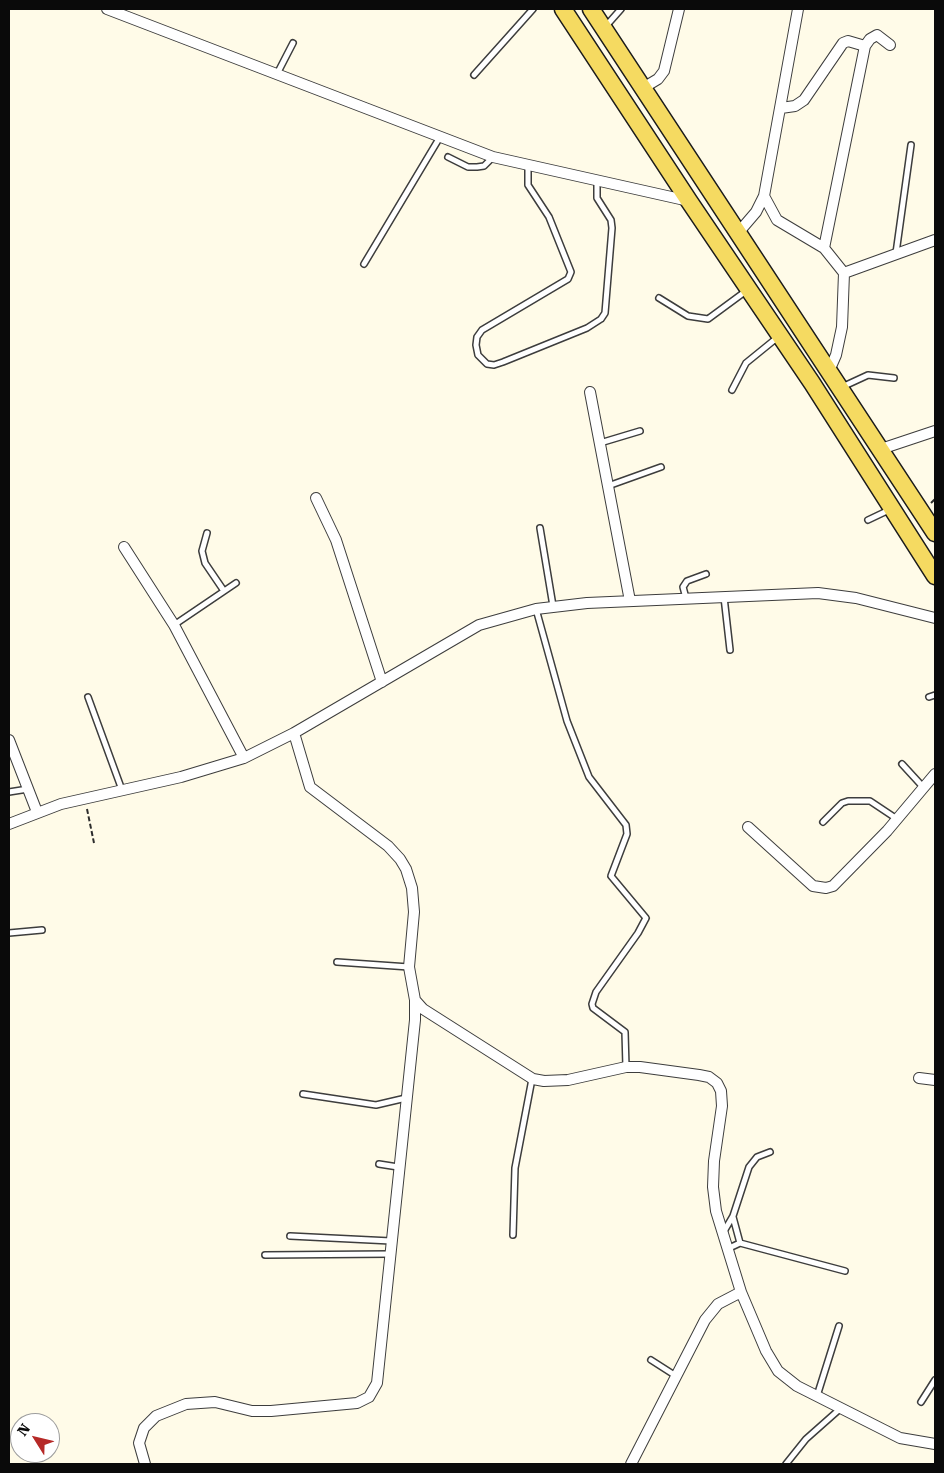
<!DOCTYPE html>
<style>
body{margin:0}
#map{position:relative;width:944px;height:1473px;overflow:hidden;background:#fffbe8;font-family:"Roboto Serif",serif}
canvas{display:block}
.frame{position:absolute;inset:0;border:10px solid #0a0a0a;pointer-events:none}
.north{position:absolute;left:10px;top:1413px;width:50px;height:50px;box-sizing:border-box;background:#fff;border:1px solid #9d9d9d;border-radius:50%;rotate:306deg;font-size:14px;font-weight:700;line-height:20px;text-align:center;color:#0a0a0a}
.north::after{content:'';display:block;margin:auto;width:18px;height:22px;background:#b62927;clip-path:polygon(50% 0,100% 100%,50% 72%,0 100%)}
</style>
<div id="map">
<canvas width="944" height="1473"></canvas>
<div class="frame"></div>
<div class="north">N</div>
</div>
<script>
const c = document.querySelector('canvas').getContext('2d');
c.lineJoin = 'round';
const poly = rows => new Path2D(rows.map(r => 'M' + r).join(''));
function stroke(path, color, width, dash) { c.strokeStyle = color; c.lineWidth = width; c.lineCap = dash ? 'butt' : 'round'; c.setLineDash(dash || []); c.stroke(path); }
const service = poly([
 [606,26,621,9],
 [277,74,293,43],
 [474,75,533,9],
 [448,157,468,167,477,167,484,166,493,157],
 [528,166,528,185,549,217,571,272,568,279,482,330,477,337,476,345,478,355,487,364,494,365,503,362,587,328,601,319,605,313,612,228,611,220,597,198,597,181],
 [896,253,911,145],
 [364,264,440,137],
 [659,298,688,316,708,319,746,291],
 [842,387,868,375,894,378],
 [732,390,746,363,778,337],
 [600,443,640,431],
 [608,486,661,467],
 [868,520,889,510],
 [540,528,553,606],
 [207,533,202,551,205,563,224,591],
 [724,597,730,650],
 [686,598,683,587,687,581,706,574],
 [536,609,567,721,589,777,626,825,627,834,611,876,646,918,638,933,596,992,592,1004,593,1008,625,1032,626,1067],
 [174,625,236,583],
 [88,697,122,790],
 [929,697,935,695],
 [902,764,924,788],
 [9,792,28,789],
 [823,822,842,803,848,801,870,801,897,819],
 [9,933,42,930],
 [337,962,409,967],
 [303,1094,376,1105,406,1098],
 [379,1164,398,1167],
 [733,1217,740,1243],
 [723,1233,733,1216,749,1167,757,1157,770,1152],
 [513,1235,515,1168,532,1079],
 [290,1236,391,1241],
 [727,1249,740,1243,845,1271],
 [265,1255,390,1254],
 [651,1360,676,1376],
 [817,1396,839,1326],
 [921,1402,935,1380],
 [786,1464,806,1439,841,1408]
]);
const minor = poly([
 [107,9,493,157,689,201],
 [643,88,658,79,664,71,679,9],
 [781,108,795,106,804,100,843,43,848,41,865,46],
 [764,196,777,220,824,248],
 [738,233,756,212,764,196,798,9],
 [844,273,824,248,865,46,870,39,877,35,890,45],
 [829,371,836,355,842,327,844,273,935,240],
 [590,392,630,601],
 [881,449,935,431],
 [316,498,336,540,382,682],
 [124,547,174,625,244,758],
 [294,733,310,787,388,846,400,859,406,869,412,888,414,912,409,967,415,1000,423,1009,533,1079,544,1081,568,1080,626,1067,640,1067,699,1075,709,1077,717,1083,721,1091,722,1106,714,1161,713,1187,716,1211,741,1292,766,1351,778,1371,797,1386,900,1438,935,1444],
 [9,740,37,812],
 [9,824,61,804,181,777,244,758,294,733,479,625,536,609,587,603,818,593,856,598,935,618],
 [748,827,813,886,826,888,833,886,887,831,935,774],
 [919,1078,935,1080],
 [145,1464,139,1443,144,1428,156,1416,186,1404,215,1402,252,1411,271,1411,357,1403,369,1397,377,1383,415,1020,415,1000],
 [631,1464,705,1320,718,1304,741,1292]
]);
const primary = poly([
 [563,9,689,201,812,383,935,576],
 [591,9,935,533]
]);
stroke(service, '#3d3d3d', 8);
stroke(minor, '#3d3d3d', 12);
stroke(primary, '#1b1b1b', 19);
stroke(poly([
 [931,503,935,499],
 [87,809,94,843]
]), '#2c2c2c', 2, [5, 2.5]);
stroke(service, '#fff', 5);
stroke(minor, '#fff', 10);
stroke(primary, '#f5da61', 16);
</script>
